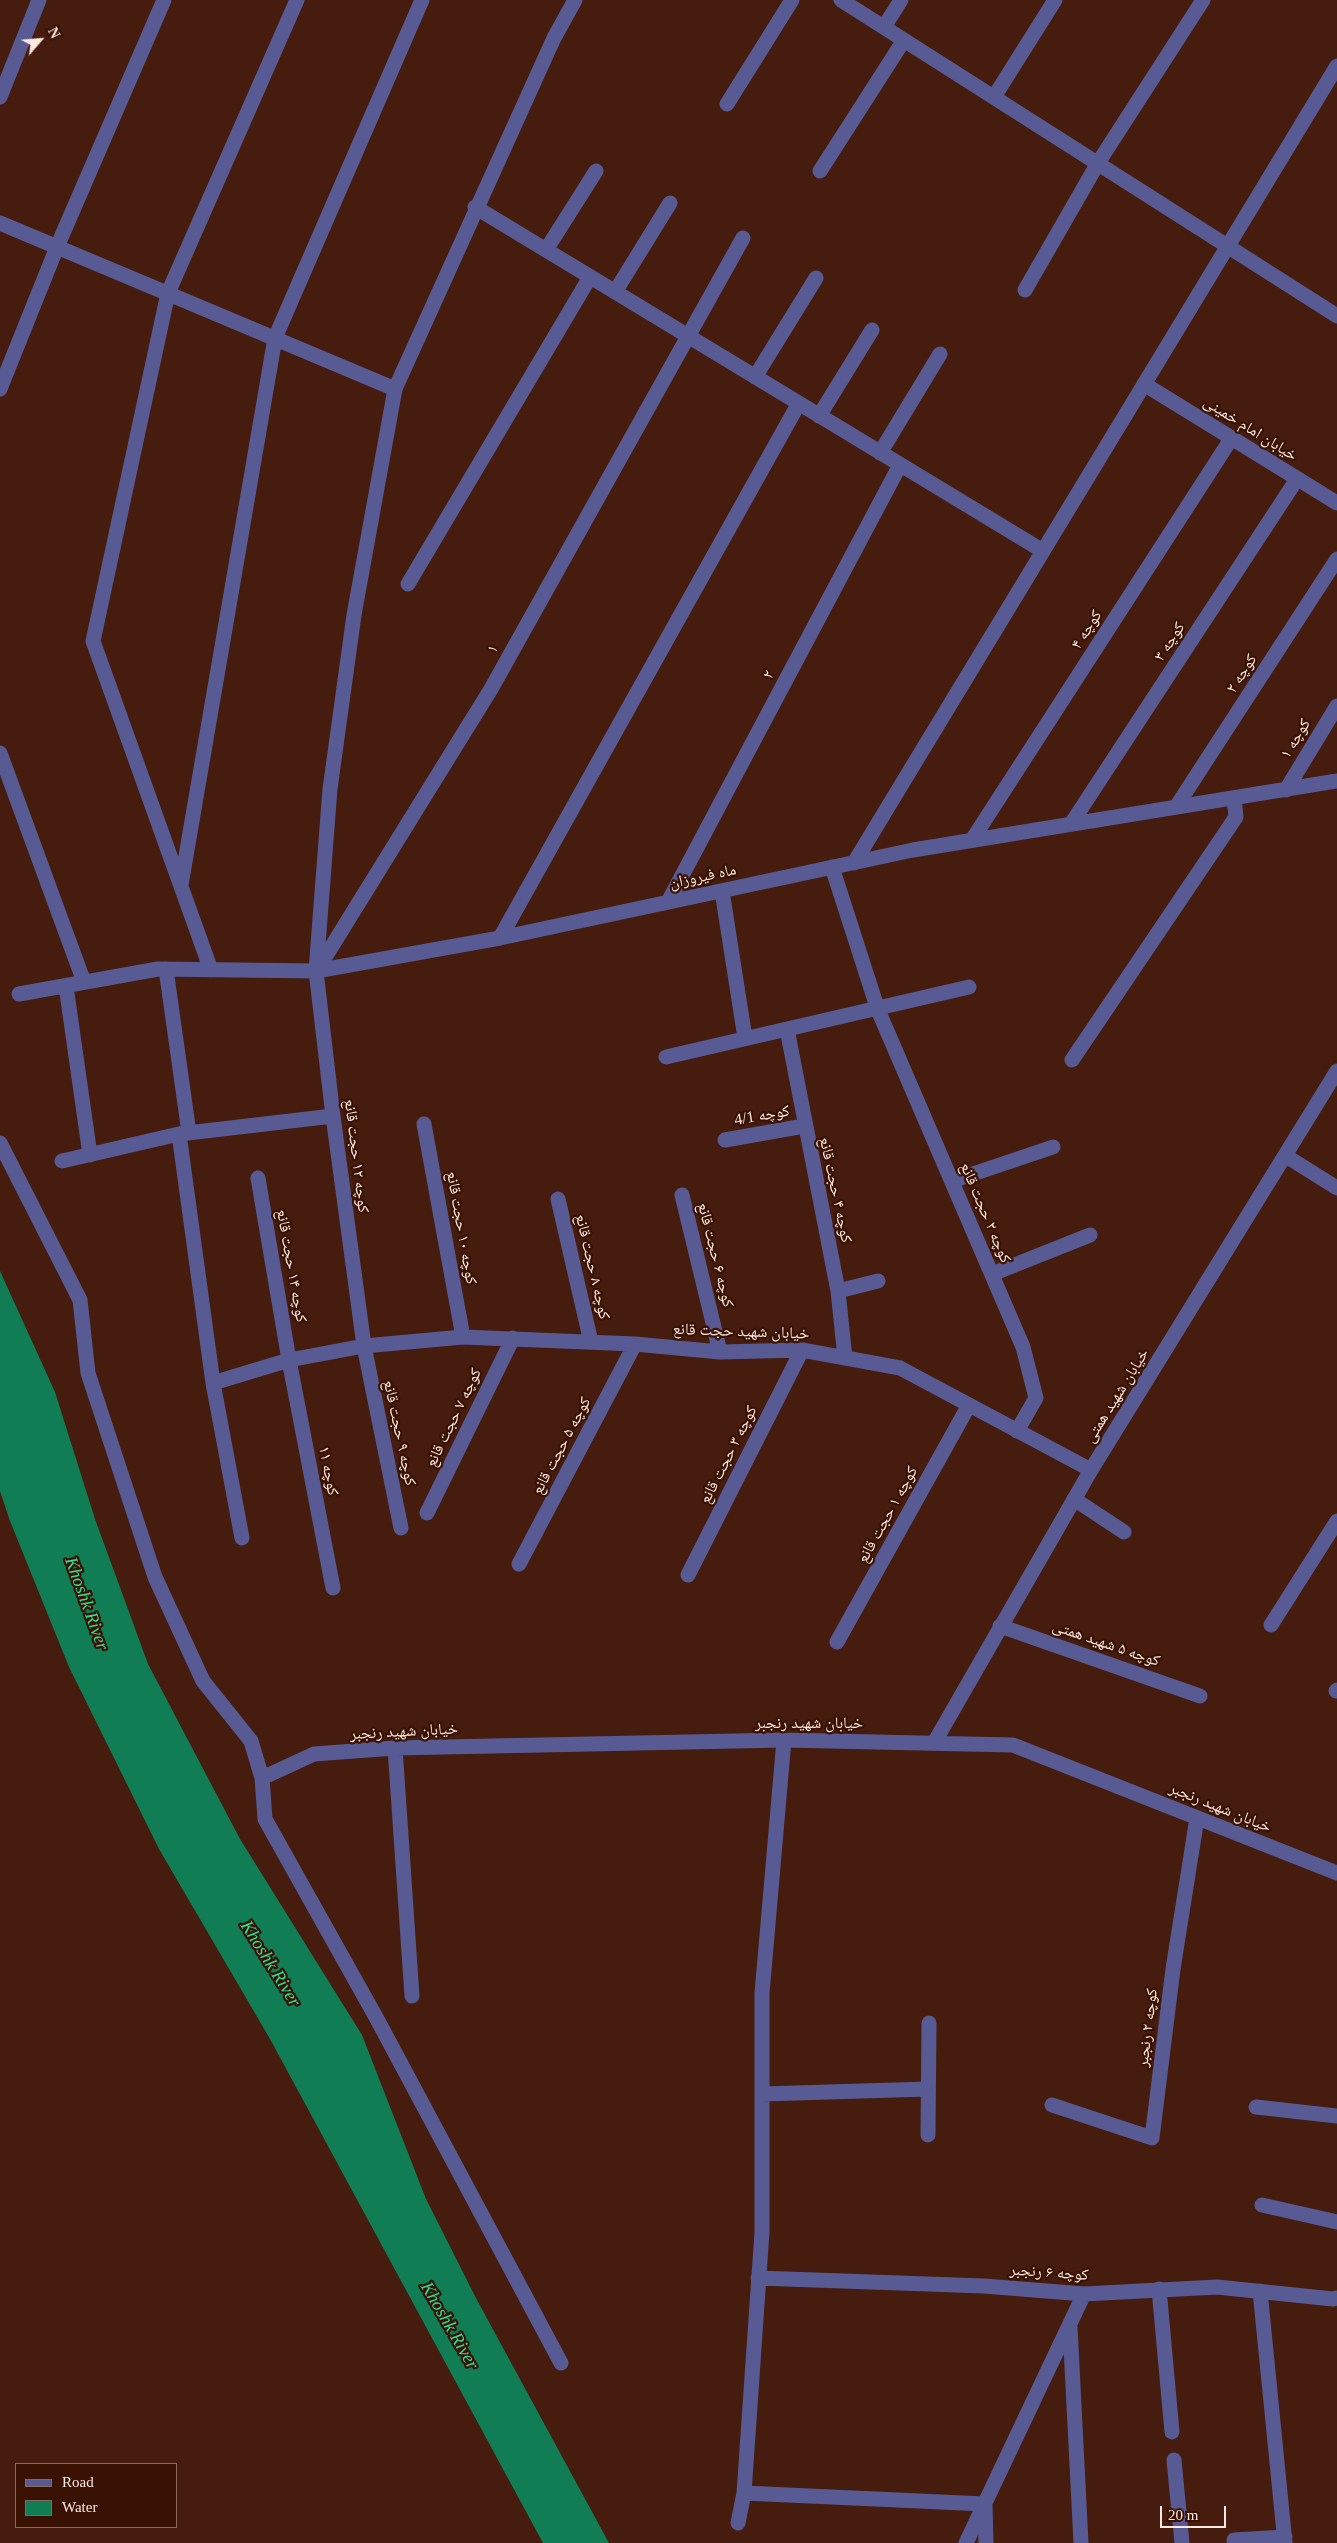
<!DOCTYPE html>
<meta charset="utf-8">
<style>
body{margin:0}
#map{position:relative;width:1337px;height:2543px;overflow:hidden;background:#451c0d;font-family:"Times New Roman",serif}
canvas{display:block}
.legend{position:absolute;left:15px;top:2463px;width:162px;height:65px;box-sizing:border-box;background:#391204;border:1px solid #88685c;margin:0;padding:6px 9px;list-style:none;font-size:15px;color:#fee8e0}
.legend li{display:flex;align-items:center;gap:10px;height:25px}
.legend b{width:25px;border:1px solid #88685c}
.north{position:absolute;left:15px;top:15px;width:50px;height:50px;-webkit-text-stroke:4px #391204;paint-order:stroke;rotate:63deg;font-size:14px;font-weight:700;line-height:20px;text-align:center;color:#fee8e0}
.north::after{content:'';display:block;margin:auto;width:18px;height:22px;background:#fee8e0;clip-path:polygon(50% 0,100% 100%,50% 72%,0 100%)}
.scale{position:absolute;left:1160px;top:2506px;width:66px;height:22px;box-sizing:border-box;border:2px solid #fee8e0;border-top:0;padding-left:6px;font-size:15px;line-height:18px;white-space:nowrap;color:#fee8e0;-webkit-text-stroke:4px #391204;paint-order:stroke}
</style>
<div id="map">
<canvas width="1337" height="2543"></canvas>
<ul class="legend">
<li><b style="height:6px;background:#585a93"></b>Road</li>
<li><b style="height:14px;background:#107d54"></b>Water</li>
</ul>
<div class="north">N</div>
<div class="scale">20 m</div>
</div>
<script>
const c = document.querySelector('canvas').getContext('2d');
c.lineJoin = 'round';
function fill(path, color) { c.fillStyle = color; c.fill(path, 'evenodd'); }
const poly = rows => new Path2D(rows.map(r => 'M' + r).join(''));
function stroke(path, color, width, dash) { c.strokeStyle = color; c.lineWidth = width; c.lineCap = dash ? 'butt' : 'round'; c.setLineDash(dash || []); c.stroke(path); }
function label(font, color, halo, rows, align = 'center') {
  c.font = font + ' "Times New Roman","Noto Naskh Arabic",serif'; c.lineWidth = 4.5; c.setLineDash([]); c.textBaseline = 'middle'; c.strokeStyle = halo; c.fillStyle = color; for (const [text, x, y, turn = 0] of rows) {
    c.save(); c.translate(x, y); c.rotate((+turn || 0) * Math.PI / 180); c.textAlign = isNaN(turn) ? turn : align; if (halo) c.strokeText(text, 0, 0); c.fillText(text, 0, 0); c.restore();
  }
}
fill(poly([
 [0,1271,55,1392,95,1519,148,1664,240,1839,362,2035,426,2199,477,2300,609,2543,543,2543,270,2039,159,1849,69,1667,10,1521,0,1491]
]), '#107d54');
stroke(poly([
 [841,0,1337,316],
 [884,27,901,0],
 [0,97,39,0],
 [994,97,1055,0],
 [727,104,792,0],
 [820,171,904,40],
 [475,207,1043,551],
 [0,223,395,389],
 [546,250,596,171],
 [1025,290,1098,163,1203,0],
 [615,292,670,203],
 [755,377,816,278],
 [1144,384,1337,503],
 [0,389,57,247,164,0],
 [819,416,872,330],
 [880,453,940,354],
 [408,584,590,277],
 [0,753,84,982],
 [1286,790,1337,706],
 [1176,807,1337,559],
 [1071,824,1297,479],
 [972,840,1231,439],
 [854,863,1337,66],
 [832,867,878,1010,1023,1347,1036,1398,1017,1431],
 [181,885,275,338,422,0],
 [722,891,745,1038],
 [668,902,900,465],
 [500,938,799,403],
 [319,967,491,689,743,238],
 [166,969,189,1133],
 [211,970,93,641,168,293,297,0],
 [66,986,90,1155],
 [19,994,158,969,316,971,500,938,913,850,1337,781],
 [787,1029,838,1291,845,1358],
 [666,1057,969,987],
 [1072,1060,1236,817,1234,798],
 [424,1124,463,1337],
 [179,1134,213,1383,242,1538],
 [725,1140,804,1126],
 [0,1143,80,1300,88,1373,155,1577,203,1681,251,1741,262,1778,265,1819,377,2019,561,2363],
 [1286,1156,1337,1188],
 [62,1161,179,1134,333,1116],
 [258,1178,289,1360,333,1588],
 [952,1181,1053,1147],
 [682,1195,720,1352],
 [558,1199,591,1342],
 [992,1274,1090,1235],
 [838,1291,878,1281],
 [213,1383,289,1360,364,1346,463,1337,635,1344,720,1352,802,1350,900,1368,1091,1470],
 [1074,1499,1124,1532],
 [427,1513,513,1338],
 [401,1528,364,1346,333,1116,316,971,330,789,354,615,395,389,554,38,575,0],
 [519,1564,635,1344],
 [688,1575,802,1350],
 [1271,1625,1337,1521],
 [1000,1626,1200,1696],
 [837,1642,969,1405],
 [1336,1691,1337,1690],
 [934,1743,1091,1470,1337,1071],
 [395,1748,412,1996],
 [262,1778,314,1754,395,1748,784,1740,1013,1745,1337,1873],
 [762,2094,928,2089],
 [1052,2105,1152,2138,1173,1969,1197,1818],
 [1256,2107,1337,2116],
 [928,2135,929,2023],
 [1262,2205,1337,2222],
 [758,2278,984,2286,1084,2294,1217,2287,1333,2299,1337,2298],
 [1159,2289,1172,2432],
 [1260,2291,1285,2543],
 [1070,2327,1081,2543],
 [1174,2460,1182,2543],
 [744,2493,985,2504,986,2543],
 [738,2523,744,2493,762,2232,762,1993,784,1740],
 [1234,2540,1285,2537],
 [966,2543,1084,2294]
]), '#585a93', 15);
label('16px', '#fee8e0', '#391204', [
 ["خیابان امام خمینی",1250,429,32],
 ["کوچه ۴",1087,630,-57],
 ["کوچه ۳",1170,642,-57],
 ["۱",493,649,-61],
 ["کوچه ۲",1242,674,-57],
 ["۲",769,675,-62],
 ["کوچه ۱",1296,739,-59],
 ["ماه فیروزان",703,877,-12],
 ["کوچه 4/1",762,1116,-10],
 ["کوچه ۱۲ حجت قانع",356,1156,83],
 ["کوچه ۴ حجت قانع",835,1190,78],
 ["کوچه ۲ حجت قانع",985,1213,67],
 ["کوچه ۱۰ حجت قانع",461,1228,80],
 ["کوچه ۶ حجت قانع",715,1255,76],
 ["کوچه ۱۴ حجت قانع",291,1266,80],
 ["کوچه ۸ حجت قانع",592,1267,77],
 ["خیابان شهید حجت قانع",741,1332,2],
 ["خیابان شهید همتی",1117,1396,-58],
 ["کوچه ۷ حجت قانع",454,1418,-64],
 ["کوچه ۹ حجت قانع",399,1433,78],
 ["کوچه ۵ حجت قانع",562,1446,-62],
 ["کوچه ۳ حجت قانع",729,1455,-63],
 ["کوچه ۱۱",328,1471,79],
 ["کوچه ۱ حجت قانع",888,1515,-61],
 ["کوچه ۵ شهید همتی",1106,1644,19],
 ["خیابان شهید رنجبر",809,1724],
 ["خیابان شهید رنجبر",404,1732,-3],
 ["خیابان شهید رنجبر",1220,1808,22],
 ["کوچه ۲ رنجبر",1148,2028,-83],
 ["کوچه ۶ رنجبر",1049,2273,4]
]);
label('italic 18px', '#2ee19b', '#391204', [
 ["Khoshk River",86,1604,70],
 ["Khoshk River",270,1964,58],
 ["Khoshk River",449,2326,60]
]);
</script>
